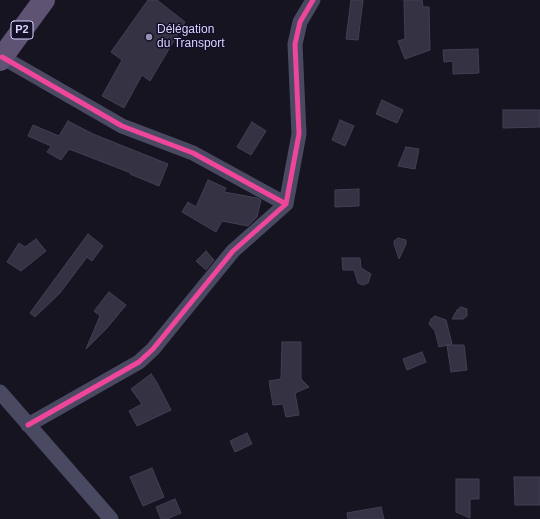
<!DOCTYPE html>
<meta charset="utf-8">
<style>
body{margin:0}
canvas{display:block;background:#161421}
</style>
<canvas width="540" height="519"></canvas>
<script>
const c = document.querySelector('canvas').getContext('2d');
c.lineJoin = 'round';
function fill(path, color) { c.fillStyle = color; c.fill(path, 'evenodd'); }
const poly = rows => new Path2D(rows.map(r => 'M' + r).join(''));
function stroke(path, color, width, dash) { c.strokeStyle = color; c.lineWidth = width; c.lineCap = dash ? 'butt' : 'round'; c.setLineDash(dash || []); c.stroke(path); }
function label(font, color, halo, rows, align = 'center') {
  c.font = font + ' Helvetica,sans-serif'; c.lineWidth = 3; c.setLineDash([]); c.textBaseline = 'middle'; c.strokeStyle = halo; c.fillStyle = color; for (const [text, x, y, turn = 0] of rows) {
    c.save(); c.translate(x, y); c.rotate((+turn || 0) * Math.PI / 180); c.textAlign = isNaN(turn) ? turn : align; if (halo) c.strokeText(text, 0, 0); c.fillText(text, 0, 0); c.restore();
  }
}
const building = poly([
 [148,0,157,0,185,22,150,81,142,75,124,108,102,96,122,60,111,52,148,0],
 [351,0,363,0,358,40,346,39,351,0],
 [404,0,422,0,423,7,429,7,430,50,405,59,398,41,405,39,404,0],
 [478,49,479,73,453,74,453,61,444,62,443,50,478,49],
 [382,100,403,110,397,123,376,114,382,100],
 [503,110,540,110,540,127,503,128,503,110],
 [340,120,354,126,345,146,332,140,340,120],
 [68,121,93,134,168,164,159,186,130,174,131,173,69,149,61,160,47,152,51,146,28,136,33,125,59,136,68,121],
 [252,122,266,131,251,155,237,147,252,122],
 [406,147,419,149,415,169,398,166,406,147],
 [208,180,226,188,224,192,257,198,261,200,257,217,248,226,222,221,216,232,182,212,188,202,196,207,208,180],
 [359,189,359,206,335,207,335,190,359,189],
 [88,234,103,246,92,261,87,257,60,293,35,317,30,313,88,234],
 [398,238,406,240,406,244,399,259,394,244,394,241,398,238],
 [36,239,46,251,21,271,7,262,19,243,25,247,36,239],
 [206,251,214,260,206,270,196,261,206,251],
 [342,258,360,258,361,268,371,274,368,283,363,285,358,283,354,270,343,270,342,258],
 [109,292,126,305,107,328,86,349,100,316,94,311,109,292],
 [461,307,467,309,467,316,463,319,452,319,457,310,461,307],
 [435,316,446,320,452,344,439,347,435,331,429,324,431,319,435,316],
 [282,342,301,342,301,379,309,387,295,393,299,415,286,417,283,404,273,405,269,381,281,379,282,342],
 [447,345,464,345,467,370,451,372,447,345],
 [422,352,426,362,407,370,403,359,422,352],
 [151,374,156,381,171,410,137,426,129,411,142,404,131,389,151,374],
 [247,433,252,444,235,452,230,441,247,433],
 [152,468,164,497,143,506,130,477,152,468],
 [514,477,540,477,540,505,515,505,514,477],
 [456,479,479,479,479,499,470,499,470,518,456,512,456,479],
 [175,499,181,513,167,519,161,519,156,507,175,499],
 [381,507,384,519,348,519,347,513,381,507]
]);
fill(building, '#343243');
stroke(building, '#433f54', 1);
stroke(poly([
 [2,57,122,126,193,153,286,204],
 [0,392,111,519],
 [28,425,139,362,153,349,233,251,286,204,299,134,295,44,300,22,313,0]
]), '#4a4962', 15);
stroke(poly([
 [0,60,44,0]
]), '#5e5373', 22);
stroke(poly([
 [2,57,122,126,193,153,286,204],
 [28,425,139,362,153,349,233,251,286,204,299,134,295,44,300,22,313,0]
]), '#ed469a', 5);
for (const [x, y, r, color] of [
 [149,37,4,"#9591b1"]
]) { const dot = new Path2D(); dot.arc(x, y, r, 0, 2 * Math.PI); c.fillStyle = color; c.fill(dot); stroke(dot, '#130f26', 1.5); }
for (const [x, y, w] of [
 [22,30,22]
]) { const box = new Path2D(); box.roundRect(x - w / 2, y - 9, w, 18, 3); c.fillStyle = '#130f26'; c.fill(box); stroke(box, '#d9d4ff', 1); }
label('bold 11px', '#d9d4ff', null, [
 ["P2",22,30]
]);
label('12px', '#d9d4ff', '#130f26', [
 ["Délégation",157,30],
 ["du Transport",157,44]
], 'left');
</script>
